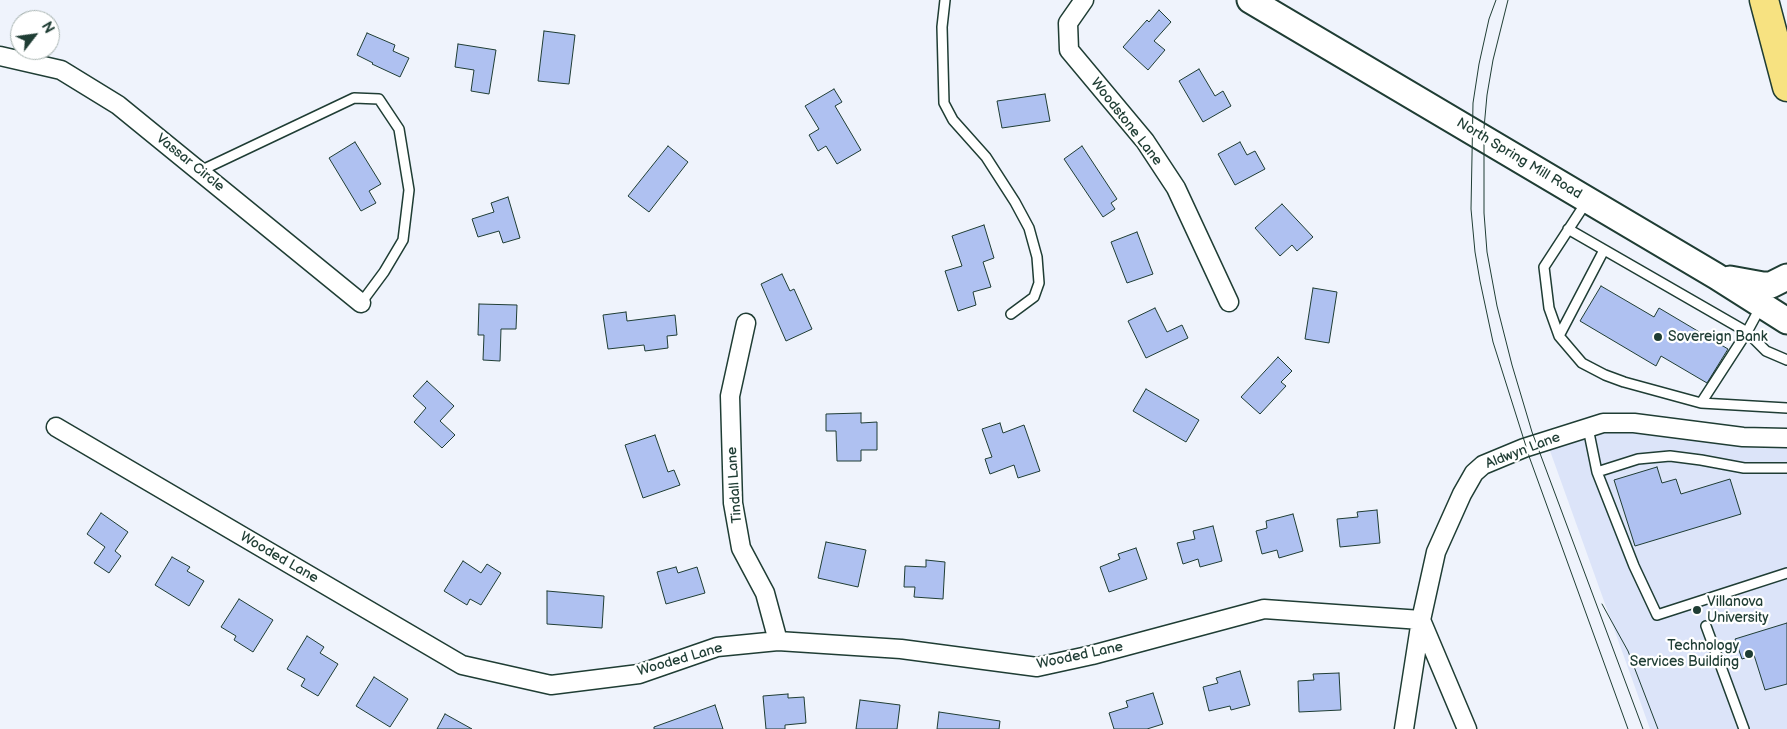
<!DOCTYPE html>
<style>
body{margin:0}
#map{position:relative;width:1787px;height:729px;overflow:hidden;background:#eff3fc;font-family:"Balsamiq Sans",sans-serif}
canvas{display:block}
.north{position:absolute;left:10px;top:10px;width:50px;height:50px;box-sizing:border-box;background:#fff;border:1px solid #a5b1ae;border-radius:50%;rotate:60deg;font-size:14px;font-weight:700;line-height:20px;text-align:center;color:#1f3d34}
.north::after{content:'';display:block;margin:auto;width:18px;height:22px;background:#1f3d34;clip-path:polygon(50% 0,100% 100%,50% 72%,0 100%)}
</style>
<div id="map">
<canvas width="1787" height="729"></canvas>
<div class="north">N</div>
</div>
<script>
const c = document.querySelector('canvas').getContext('2d');
c.lineJoin = 'round';
function fill(path, color) { c.fillStyle = color; c.fill(path, 'evenodd'); }
const poly = rows => new Path2D(rows.map(r => 'M' + r).join(''));
function stroke(path, color, width, dash) { c.strokeStyle = color; c.lineWidth = width; c.lineCap = dash ? 'butt' : 'round'; c.setLineDash(dash || []); c.stroke(path); }
function label(font, color, halo, rows, align = 'center') {
  c.font = font + ' "Balsamiq Sans",sans-serif'; c.lineWidth = 4.5; c.setLineDash([]); c.textBaseline = 'middle'; c.strokeStyle = halo; c.fillStyle = color; for (const [text, x, y, turn = 0] of rows) {
    c.save(); c.translate(x, y); c.rotate((+turn || 0) * Math.PI / 180); c.textAlign = isNaN(turn) ? turn : align; if (halo) c.strokeText(text, 0, 0); c.fillText(text, 0, 0); c.restore();
  }
}
fill(poly([
 [1619,431,1640,432,1761,448,1787,447,1787,729,1650,729,1549,448,1598,433]
]), '#dce4f9');
const building = poly([
 [1159,10,1171,22,1154,41,1165,50,1148,70,1123,47,1147,20,1149,22,1159,10],
 [544,31,575,35,569,84,538,81,544,31],
 [367,33,395,45,393,51,409,58,400,77,372,64,373,63,357,55,367,33],
 [458,44,496,50,489,94,471,91,474,70,455,67,458,44],
 [1199,69,1215,96,1223,91,1231,106,1203,122,1179,81,1199,69],
 [834,89,842,102,835,106,861,150,837,164,826,146,818,151,809,135,819,129,805,106,834,89],
 [1045,94,1050,121,1002,128,997,101,1045,94],
 [355,142,381,184,369,191,376,203,361,211,329,158,355,142],
 [1240,142,1247,155,1255,151,1265,169,1235,185,1218,154,1240,142],
 [668,146,688,162,649,212,628,196,668,146],
 [1082,146,1117,199,1111,203,1115,209,1103,217,1064,159,1082,146],
 [508,197,520,238,503,243,499,231,478,237,472,219,494,212,491,203,508,197],
 [1282,204,1313,237,1297,251,1292,245,1280,256,1255,228,1282,204],
 [984,225,994,258,983,262,991,287,973,292,976,305,958,311,945,271,962,266,952,236,984,225],
 [1137,232,1153,274,1127,283,1111,242,1137,232],
 [782,274,790,291,794,289,812,329,786,341,761,284,782,274],
 [1601,286,1654,317,1659,308,1728,349,1707,383,1661,356,1656,366,1580,321,1601,286],
 [1313,288,1337,292,1329,343,1305,339,1313,288],
 [479,304,517,305,516,329,501,329,500,361,483,360,484,335,478,335,479,304],
 [1155,308,1167,332,1182,325,1188,338,1146,358,1128,321,1155,308],
 [626,312,627,321,675,315,677,335,667,336,668,348,645,351,644,345,608,349,603,315,626,312],
 [1278,357,1292,371,1281,382,1286,386,1260,414,1241,397,1278,357],
 [427,381,454,406,440,421,455,435,442,448,414,422,426,408,413,396,427,381],
 [1146,389,1199,420,1186,442,1133,411,1146,389],
 [861,413,861,423,877,422,877,450,861,450,861,461,837,461,836,431,826,431,826,414,861,413],
 [1000,423,1003,433,1024,425,1040,471,1018,478,1014,465,990,474,985,459,992,457,982,429,1000,423],
 [655,435,668,472,674,470,680,485,643,498,625,445,655,435],
 [1657,467,1662,483,1676,479,1681,494,1730,479,1741,514,1635,546,1614,480,1657,467],
 [1377,510,1380,543,1340,547,1337,519,1358,517,1357,512,1377,510],
 [101,513,128,532,115,551,121,556,109,573,94,563,105,547,87,534,101,513],
 [1293,514,1303,551,1279,558,1277,550,1262,554,1256,531,1267,528,1266,521,1293,514],
 [1213,526,1222,561,1200,567,1198,559,1183,564,1177,543,1195,539,1193,531,1213,526],
 [826,542,866,550,858,587,818,578,826,542],
 [1136,548,1147,579,1109,592,1100,567,1120,559,1118,554,1136,548],
 [172,557,190,567,187,571,204,581,189,606,155,585,172,557],
 [926,560,945,562,943,599,914,597,915,587,904,587,905,566,926,567,926,560],
 [463,561,481,573,487,564,501,573,481,605,470,599,467,605,444,591,463,561],
 [676,567,678,573,697,567,705,593,666,604,657,572,676,567],
 [547,591,604,596,602,628,547,624,547,591],
 [239,599,273,620,253,652,234,640,236,636,221,627,239,599],
 [1787,623,1787,684,1765,690,1754,655,1742,659,1735,639,1787,623],
 [307,636,324,647,320,653,338,664,318,696,301,686,305,679,287,669,307,636],
 [1240,671,1250,705,1231,710,1230,706,1209,711,1203,687,1218,683,1216,678,1240,671],
 [1339,673,1341,710,1299,712,1298,681,1314,680,1313,674,1339,673],
 [374,677,408,699,390,727,356,706,374,677],
 [1153,693,1163,724,1147,729,1114,729,1109,713,1128,707,1126,701,1153,693],
 [788,694,788,698,804,697,806,723,785,725,785,729,766,729,763,696,788,694],
 [860,700,900,705,897,729,856,729,860,700],
 [715,705,723,729,654,729,654,727,715,705],
 [939,712,1000,721,999,729,937,729,939,712],
 [445,714,472,729,437,729,445,714]
]);
fill(building, '#afc1f1');
stroke(building, '#1f3d34', 1);
const service = poly([
 [945,0,942,27,944,103,953,120,986,157,1015,202,1029,228,1037,257,1039,283,1034,297,1011,314],
 [200,171,354,98,379,99,399,129,409,190,403,240,384,272,361,303],
 [1587,201,1544,267,1549,308,1559,336,1582,363,1605,375,1624,382,1701,403,1787,408],
 [1568,229,1747,332,1766,351,1787,360],
 [1559,336,1604,250],
 [1701,403,1747,332,1761,306],
 [1588,428,1597,472,1638,459,1670,456,1701,460,1744,468,1787,468],
 [1597,472,1634,566,1657,615,1787,573],
 [1706,626,1744,729]
]);
const minor = poly([
 [1084,0,1068,23,1069,50,1145,141,1176,188,1229,302],
 [0,56,61,70,118,105,361,303],
 [746,323,730,396,733,503,741,548,765,593,778,641],
 [56,427,462,665,551,685,639,674,717,647,778,641,901,649,1037,667,1092,655,1264,609,1421,620],
 [1421,620,1467,729],
 [1404,729,1421,620,1436,552,1462,494,1474,473,1483,465,1524,448,1603,423,1634,423,1743,437,1787,438]
]);
const secondary = poly([
 [1250,0,1716,276,1787,321],
 [1730,279,1763,285,1771,285,1787,277]
]);
const trunk = poly([
 [1764,0,1787,87]
]);
stroke(service, '#1f3d34', 12);
stroke(minor, '#1f3d34', 21);
stroke(secondary, '#1f3d34', 29);
stroke(trunk, '#1f3d34', 31);
stroke(service, '#fff', 9);
stroke(minor, '#fff', 18);
stroke(secondary, '#fff', 25);
stroke(trunk, '#f7e281', 28);
stroke(poly([
 [1496,0,1489,19,1479,64,1473,103,1471,209,1475,252,1480,281,1493,342,1530,459,1628,729],
 [1508,0,1493,60,1487,95,1484,128,1484,213,1487,252,1497,306,1512,365,1532,432,1643,729],
 [1602,604,1628,651,1658,729]
]), '#1f3d34', 1);
for (const [x, y, r, color] of [
 [1658,337,5,"#1f3d34"],
 [1697,610,5,"#1f3d34"],
 [1749,654,5,"#1f3d34"]
]) { const dot = new Path2D(); dot.arc(x, y, r, 0, 2 * Math.PI); c.fillStyle = color; c.fill(dot); stroke(dot, '#fff', 2); }
label('14px', '#1f3d34', '#fff', [
 ["Woodstone Lane",1126,122,52],
 ["North Spring Mill Road",1519,159,31],
 ["Vassar Circle",190,163,39],
 ["Aldwyn Lane",1523,451,-21],
 ["Tindall Lane",735,485,-94],
 ["Wooded Lane",279,558,30],
 ["Wooded Lane",1080,656,-12],
 ["Wooded Lane",680,660,-16]
]);
label('14px', '#1f3d34', '#fff', [
 ["Sovereign Bank",1668,337],
 ["Villanova",1707,602],
 ["University",1707,618],
 ["Technology",1739,646,"right"],
 ["Services Building",1739,662,"right"]
], 'left');
</script>
